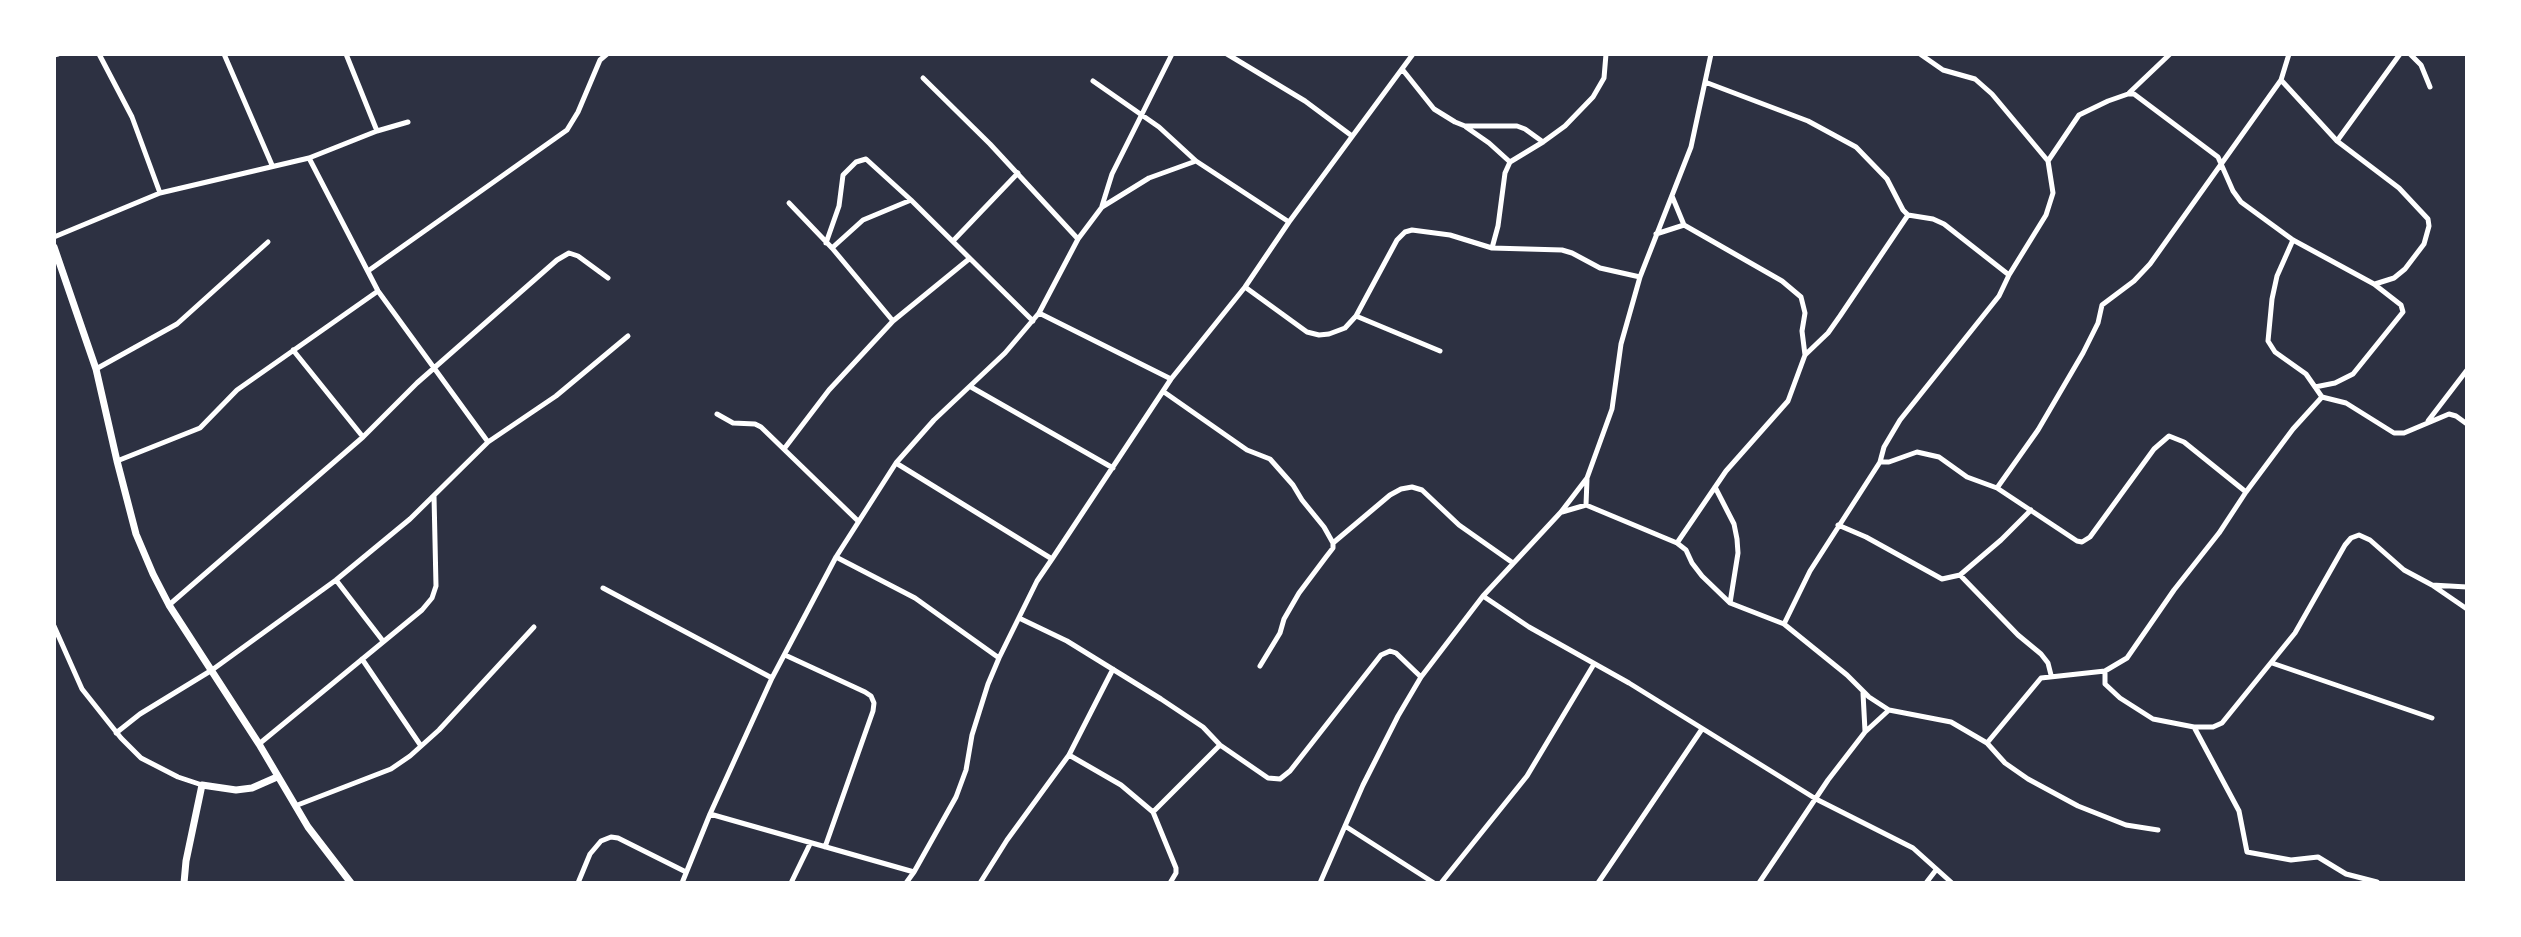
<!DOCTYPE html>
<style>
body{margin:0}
#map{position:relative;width:2521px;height:937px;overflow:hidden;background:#2d3142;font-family:"Source Serif 4",serif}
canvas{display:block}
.frame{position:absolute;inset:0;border:56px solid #fff;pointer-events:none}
</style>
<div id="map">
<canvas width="2521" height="937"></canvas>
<div class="frame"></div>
</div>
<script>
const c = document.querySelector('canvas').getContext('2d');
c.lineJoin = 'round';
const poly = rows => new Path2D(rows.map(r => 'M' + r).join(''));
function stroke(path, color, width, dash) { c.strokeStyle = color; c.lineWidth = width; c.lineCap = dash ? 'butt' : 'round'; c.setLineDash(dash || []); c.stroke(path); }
stroke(poly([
 [99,54,132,117,160,193],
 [224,54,272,165],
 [346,54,377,131],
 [1227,54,1305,101,1352,136],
 [2289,54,2281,80,2337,141,2399,188,2428,219,2429,226,2424,244,2405,269,2394,278,2375,284],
 [2410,54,2421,65,2430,87],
 [54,55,58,54],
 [1402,69,1434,109,1455,122,1465,126,1517,126,1525,129,1543,142],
 [923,78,990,144,1078,239],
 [1093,81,1159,127,1196,161,1289,222],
 [1705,82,1808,121,1856,147,1887,179,1903,210,1908,215,1933,219,1944,224,2009,275],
 [2129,93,2170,54],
 [1466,127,1489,143,1510,162],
 [2337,141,2400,54],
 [309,158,378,291,488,442],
 [2048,161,2079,115,2108,101,2128,94,2134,94,2218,157,2233,191,2241,202,2293,240,2374,284,2401,305,2403,312,2353,374,2335,383,2315,387],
 [1672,196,1684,225,1782,281,1801,297,1805,313,1802,331,1805,355],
 [789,203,832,248,893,321,969,259],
 [1102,206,1112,174,1172,54],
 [1656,234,1684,225],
 [54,237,160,193,309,158,377,131,408,122],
 [2293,240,2277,276,2272,299,2268,341,2275,352,2306,374,2322,397,2346,403,2394,433,2404,433,2449,414,2456,416,2467,424],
 [953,241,1018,173],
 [826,243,839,206,843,175,856,162,866,159,911,200,1033,321],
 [832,248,863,220,911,200],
 [1492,248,1498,226,1505,173,1510,162,1543,142,1565,126,1593,97,1604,78,1606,54],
 [368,271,567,130,578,112,600,60,607,54],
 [1245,287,1307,332,1319,335,1329,334,1345,328,1356,316,1397,240,1405,232,1412,230,1450,235,1492,248,1562,250,1572,253,1600,268,1640,277],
 [1039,313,1078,239,1102,207,1149,178,1196,161],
 [1356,316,1440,351],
 [293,350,363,437],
 [96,369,177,324,268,242],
 [971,387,1113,468],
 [1164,392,1247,450,1270,459,1293,485,1302,500,1324,527,1333,543],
 [717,414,733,423,755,424,761,427,858,521],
 [2428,421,2467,370],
 [784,449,829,390,893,321],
 [117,461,200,428,237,390,378,291],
 [1880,462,1884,447,1900,420,1999,296,2009,275,2046,215,2053,193,2048,161,1992,94,1975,79,1943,70,1920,54],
 [1587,479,1586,505,1677,543,1686,550,1692,563,1702,576,1730,603,1784,624],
 [1715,487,1734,524,1737,539,1738,553,1730,603],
 [1997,488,2038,430,2083,353,2098,323,2102,305,2134,281,2150,264,2281,80],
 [2246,492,2184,442,2169,436,2154,449,2090,537,2082,542,2077,541,1997,488,1967,477,1939,457,1917,452,1889,462,1880,462,1810,571,1784,624,1847,675,1869,697,1889,710,1951,722,1987,743,2041,678,2105,671,2127,658,2174,590,2219,533,2246,492,2293,429,2322,397],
 [1562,512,1586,505],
 [1838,525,1866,537,1942,579,1960,575,2001,540,2031,510],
 [1677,543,1726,471,1788,401,1805,355,1828,333,1840,316,1908,215],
 [836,557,915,598,999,658,1037,581,1052,559,896,463],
 [1052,559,1171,379],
 [1960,575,2018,635,2041,654,2048,663,2051,675],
 [336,580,383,641],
 [2432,585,2467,587],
 [603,588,772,678],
 [1483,596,1561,512,1587,478,1612,409,1621,344,1640,277,1691,147,1711,54],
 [169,605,363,437,417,383,557,260,569,253,578,256,608,278],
 [1019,618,1067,641,1161,699,1203,727,1220,745],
 [54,626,82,689,121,738,141,758,178,777,202,785],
 [785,655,865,692,871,696,874,703,873,711,825,847],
 [362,659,421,746],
 [2272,663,2432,718],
 [1260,666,1280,633,1284,619,1299,593,1326,557,1333,548,1333,543,1390,495,1401,489,1412,487,1422,490,1459,525,1513,563],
 [2105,671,2105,684,2120,698,2153,719,2194,727,2213,727,2222,723,2295,633,2345,545,2351,538,2359,535,2370,540,2404,570,2432,585,2467,609],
 [1863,693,1865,731],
 [2194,727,2239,811,2247,852,2291,860,2318,857,2346,874,2377,882],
 [116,733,140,714,212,670,336,580,410,519,488,442,556,396,628,336],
 [1987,743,2005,763,2028,779,2078,806,2126,825,2158,830],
 [259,744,422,610,432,598,436,586,434,496],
 [1069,755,1113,669],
 [295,806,391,769,410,756,439,730,534,627],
 [1153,812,1176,868,1176,873,1170,883],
 [710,814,914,872,956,797,966,770,972,735,988,684,999,658],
 [1345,826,1434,883],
 [578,883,590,854,601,841,611,837,618,838,686,872],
 [682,883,710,814,772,678,836,557,896,463,934,420,1005,353,1039,313,1171,379,1245,287,1289,222,1413,54],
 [791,883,810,844],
 [906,883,914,872],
 [980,883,1007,840,1069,755,1121,785,1153,812,1220,745,1268,778,1280,779,1290,771,1381,655,1390,651,1396,653,1421,677],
 [1320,883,1363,785,1398,716,1421,677,1483,596,1529,627,1629,683,1816,799,1913,848,1952,883],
 [1441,883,1527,776,1594,664],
 [1598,883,1702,729],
 [1759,883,1828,780,1865,732,1889,710],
 [1926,883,1936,870]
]), '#fff', 5);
stroke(poly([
 [54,247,96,369,117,461,136,534,153,574,169,605,259,744,308,827,351,883],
 [184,883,186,861,202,785,236,790,252,788,277,777]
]), '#fff', 7);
</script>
